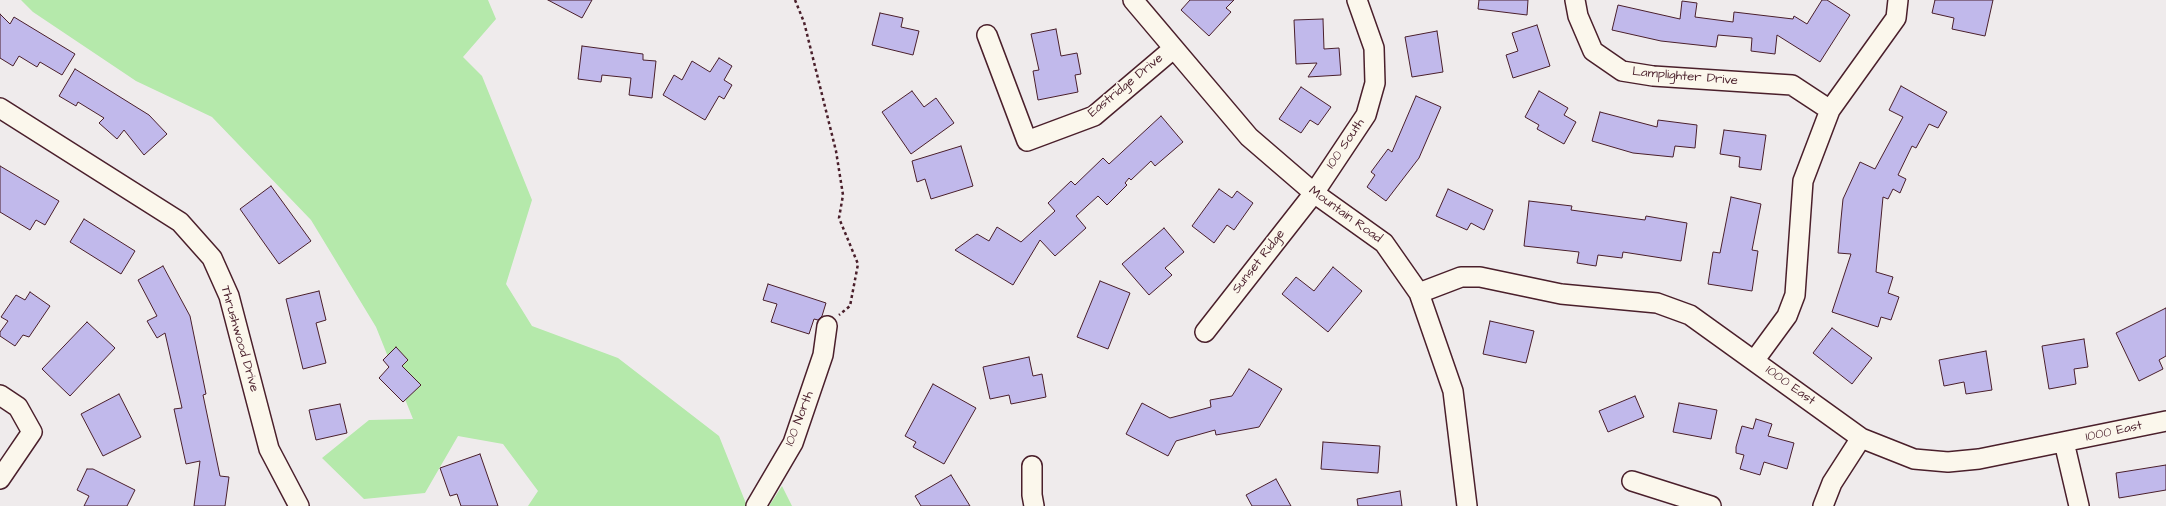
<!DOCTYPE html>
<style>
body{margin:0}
canvas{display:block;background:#efebec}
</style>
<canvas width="2166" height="506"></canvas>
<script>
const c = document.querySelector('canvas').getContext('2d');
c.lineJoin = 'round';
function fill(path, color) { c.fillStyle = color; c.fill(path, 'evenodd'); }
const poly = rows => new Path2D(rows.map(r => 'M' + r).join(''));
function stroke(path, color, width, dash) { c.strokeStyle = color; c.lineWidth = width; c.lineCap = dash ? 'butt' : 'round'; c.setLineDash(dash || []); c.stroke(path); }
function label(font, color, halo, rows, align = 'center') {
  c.font = font + ' "Architects Daughter",sans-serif'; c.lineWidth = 3; c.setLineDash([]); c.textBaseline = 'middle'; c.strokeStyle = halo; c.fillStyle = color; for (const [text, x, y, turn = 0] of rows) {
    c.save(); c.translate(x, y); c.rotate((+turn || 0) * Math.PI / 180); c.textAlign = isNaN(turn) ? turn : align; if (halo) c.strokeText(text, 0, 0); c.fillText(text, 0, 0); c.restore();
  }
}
fill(poly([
 [21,0,488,0,496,19,463,57,482,76,532,200,506,284,532,326,618,358,719,436,747,506,528,506,538,491,503,444,458,436,425,493,364,499,322,458,369,420,413,419,376,327,311,220,212,117,136,81,33,12],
 [782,486,792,506,769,506]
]), '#b5e9ab');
const building = poly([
 [548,0,592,0,582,18,548,0],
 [1190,0,1234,0,1226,8,1231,12,1209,36,1181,10,1190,0],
 [1479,0,1528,0,1527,15,1478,9,1479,0],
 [1822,0,1827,0,1850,15,1820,62,1777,35,1775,54,1751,51,1752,38,1718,35,1716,47,1661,41,1612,30,1618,5,1680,19,1682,1,1697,3,1695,17,1733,22,1734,12,1793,19,1794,16,1807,24,1822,0],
 [1935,0,1993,0,1985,36,1952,29,1954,18,1932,13,1935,0],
 [880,13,903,18,901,27,919,31,913,55,872,45,880,13],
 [0,14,10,24,14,17,75,54,62,75,40,62,37,67,19,56,13,66,0,58,0,14],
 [1323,19,1324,49,1339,48,1341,75,1308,77,1317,63,1296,64,1294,20,1323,19],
 [1537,25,1550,66,1513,78,1506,55,1518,51,1512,33,1537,25],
 [1056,29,1061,56,1077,53,1081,74,1075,75,1078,92,1038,100,1033,71,1039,70,1031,34,1056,29],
 [1437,31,1443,72,1412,77,1405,37,1437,31],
 [582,46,643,54,643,60,656,61,652,98,629,95,631,78,602,75,601,82,578,79,582,46],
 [719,58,732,66,724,80,732,85,724,99,719,96,705,120,663,95,674,75,682,80,692,61,710,72,719,58],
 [75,69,149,115,167,134,144,155,124,130,117,139,99,123,104,118,78,102,76,106,59,96,75,69],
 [1901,86,1947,112,1938,128,1929,124,1916,148,1912,146,1898,175,1906,179,1900,193,1893,189,1888,199,1883,197,1876,272,1893,277,1888,293,1899,297,1891,320,1881,317,1878,327,1832,312,1851,254,1838,253,1841,219,1843,199,1860,162,1875,169,1903,117,1889,110,1901,86],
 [1301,87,1331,107,1318,125,1310,120,1301,133,1279,119,1301,87],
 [912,91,924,107,936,98,954,123,911,154,882,112,912,91],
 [1539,91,1568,108,1564,115,1576,122,1564,144,1537,129,1539,125,1525,117,1539,91],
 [1416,96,1441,107,1419,158,1386,201,1367,187,1375,175,1371,172,1388,149,1392,152,1416,96],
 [1600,112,1657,127,1658,120,1697,125,1695,148,1675,146,1673,157,1633,153,1592,141,1600,112],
 [1161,116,1183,142,1155,166,1151,161,1131,180,1129,178,1125,183,1127,185,1107,205,1098,196,1076,216,1086,228,1055,256,1040,240,1013,285,955,250,977,234,989,241,997,227,1021,242,1055,211,1048,203,1071,181,1075,185,1103,158,1109,164,1161,116],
 [1724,130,1766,135,1761,170,1739,167,1740,157,1720,154,1724,130],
 [961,146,973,186,931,199,925,179,917,182,912,161,961,146],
 [0,166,59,201,45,225,36,220,30,230,0,212,0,166],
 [271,186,311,241,279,264,240,209,271,186],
 [1219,189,1232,198,1237,191,1253,203,1234,230,1227,225,1214,243,1192,226,1219,189],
 [1448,189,1493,210,1484,230,1471,223,1467,230,1436,216,1448,189],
 [1731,197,1761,204,1752,250,1758,251,1752,291,1708,284,1713,252,1720,253,1731,197],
 [1529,201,1572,206,1571,210,1645,220,1646,216,1687,223,1681,261,1623,252,1622,258,1598,255,1596,266,1577,263,1579,252,1524,246,1529,201],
 [84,219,135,251,121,274,70,242,84,219],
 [1164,228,1184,252,1165,268,1172,275,1149,295,1122,264,1164,228],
 [163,266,190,316,206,394,203,395,220,476,229,477,225,506,194,506,200,461,186,464,174,409,182,408,165,333,157,338,147,321,157,316,138,280,163,266],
 [1333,267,1362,291,1328,332,1282,294,1296,277,1314,291,1333,267],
 [1100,281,1130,293,1108,349,1077,337,1100,281],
 [768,284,826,303,822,316,818,320,814,319,809,334,771,322,777,304,763,300,768,284],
 [319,291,326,320,316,323,326,363,303,369,286,299,319,291],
 [30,292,50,306,29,337,23,335,15,346,0,336,0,332,8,321,1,317,16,295,25,300,30,292],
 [2166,308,2166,356,2159,360,2163,369,2139,381,2116,333,2166,308],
 [1490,321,1534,331,1526,363,1483,354,1490,321],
 [87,322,115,348,70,396,42,369,87,322],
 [1832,328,1872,358,1852,384,1813,353,1832,328],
 [2084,339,2088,367,2074,369,2076,384,2049,389,2042,346,2084,339],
 [396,347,408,360,402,366,421,385,403,402,379,378,389,367,383,360,396,347],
 [1986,351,1992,390,1966,394,1964,382,1944,386,1939,360,1986,351],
 [1029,357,1033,376,1042,374,1046,397,1011,404,1009,395,990,399,983,367,1029,357],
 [1249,369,1282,389,1259,427,1216,435,1215,430,1176,441,1168,456,1126,434,1142,403,1170,418,1211,407,1210,400,1232,396,1249,369],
 [933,384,976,408,944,464,913,447,916,442,905,436,933,384],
 [119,394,141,437,103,456,81,414,119,394],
 [1635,396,1644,417,1608,432,1599,411,1635,396],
 [1679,403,1717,410,1711,439,1673,432,1679,403],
 [340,404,347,433,316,440,309,410,340,404],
 [1756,419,1772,424,1768,436,1794,443,1787,469,1764,462,1760,475,1740,469,1744,455,1736,453,1736,447,1742,426,1753,429,1756,419],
 [1323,442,1380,446,1378,473,1321,469,1323,442],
 [480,454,498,506,461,506,457,494,450,496,440,468,480,454],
 [2166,465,2166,490,2119,498,2116,473,2166,465],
 [87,469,93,469,135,490,127,506,84,506,89,496,77,490,87,469],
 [951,475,970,506,921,506,915,496,951,475],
 [1276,479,1291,506,1252,506,1246,495,1276,479],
 [1400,491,1402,506,1358,506,1357,499,1400,491]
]);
fill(building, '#c1b9eb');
stroke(building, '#4a1f2b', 1);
const minor = poly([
 [1133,0,1249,137,1314,193,1384,243,1419,293,1453,391,1467,506],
 [1575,0,1578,16,1593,51,1622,71,1653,76,1792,85,1830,110],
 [987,35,1027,141,1094,116,1173,49],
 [0,108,180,222,212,258,229,296,269,449,299,506],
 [1419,293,1461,277,1480,277,1561,294,1657,303,1690,315,1861,438,1914,459,1948,462,1979,459,2166,421],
 [1205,332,1314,193,1366,115,1375,83,1374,48,1357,0],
 [1754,361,1787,316,1795,295,1803,181,1830,110,1896,18,1898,0],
 [0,395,18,407,32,432,0,479],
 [2064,442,2079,506],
 [1032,466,1032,495,1034,506],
 [1632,481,1711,506],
 [756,506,793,443,823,355,827,326],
 [1823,506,1832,483,1861,438]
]);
stroke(minor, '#4a1f2b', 22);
stroke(poly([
 [795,0,804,22,836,151,843,195,839,218,858,264,850,306,839,315]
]), '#4a1f2b', 2.5, [3, 3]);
stroke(minor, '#fbf7ec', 19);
label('13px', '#4a1f2b', '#fbf7ec', [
 ["Lamplighter Drive",1685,77,5],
 ["Eastridge Drive",1126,86,-39],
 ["100 South",1346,144,-56],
 ["Mountain Road",1345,215,36],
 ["Sunset Ridge",1259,262,-52],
 ["Thrushwood Drive",239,339,74],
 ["1000 East",1790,386,36],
 ["100 North",800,419,-69],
 ["1000 East",2114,432,-12]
]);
</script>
